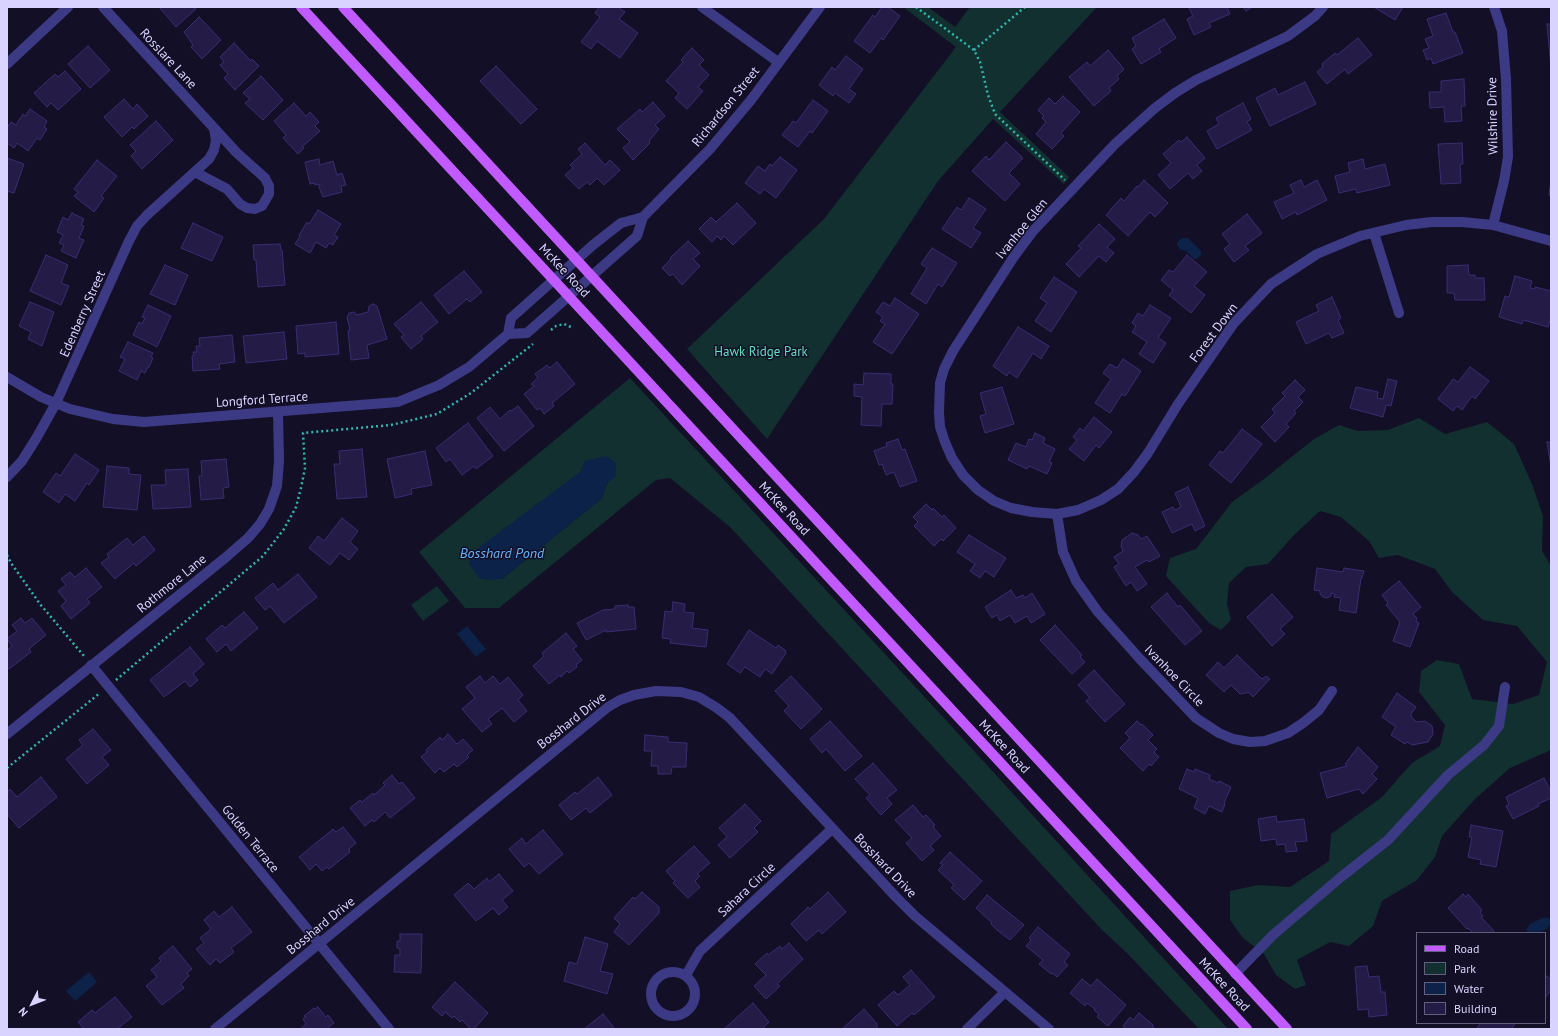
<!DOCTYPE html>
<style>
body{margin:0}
#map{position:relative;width:1558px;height:1036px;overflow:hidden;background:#130f26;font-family:"PT Sans",sans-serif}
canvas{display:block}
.frame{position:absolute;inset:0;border:8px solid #d9d4ff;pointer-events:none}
.legend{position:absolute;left:1416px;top:932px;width:130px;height:92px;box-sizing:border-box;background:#130f26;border:1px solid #625e7d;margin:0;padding:5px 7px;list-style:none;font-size:12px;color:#d9d4ff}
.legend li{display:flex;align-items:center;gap:8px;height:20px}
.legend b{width:20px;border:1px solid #625e7d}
.north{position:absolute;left:12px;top:984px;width:40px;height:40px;-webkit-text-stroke:3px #130f26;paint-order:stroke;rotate:228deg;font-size:11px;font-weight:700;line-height:16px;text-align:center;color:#d9d4ff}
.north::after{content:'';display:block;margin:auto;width:14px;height:18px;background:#d9d4ff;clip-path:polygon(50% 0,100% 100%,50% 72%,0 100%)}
</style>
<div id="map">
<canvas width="1558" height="1036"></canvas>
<div class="frame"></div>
<ul class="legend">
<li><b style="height:5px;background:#c25bff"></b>Road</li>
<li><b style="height:11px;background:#12302f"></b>Park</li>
<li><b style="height:11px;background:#0c2248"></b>Water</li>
<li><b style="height:11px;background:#241b47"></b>Building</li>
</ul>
<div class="north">N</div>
</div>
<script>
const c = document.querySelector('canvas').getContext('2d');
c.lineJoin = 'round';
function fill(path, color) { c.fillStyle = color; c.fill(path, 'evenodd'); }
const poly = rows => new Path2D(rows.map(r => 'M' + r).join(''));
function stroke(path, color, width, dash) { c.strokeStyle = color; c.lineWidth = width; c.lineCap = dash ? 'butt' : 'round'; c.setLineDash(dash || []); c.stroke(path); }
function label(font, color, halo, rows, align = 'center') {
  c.font = font + ' "PT Sans",sans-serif'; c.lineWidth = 3; c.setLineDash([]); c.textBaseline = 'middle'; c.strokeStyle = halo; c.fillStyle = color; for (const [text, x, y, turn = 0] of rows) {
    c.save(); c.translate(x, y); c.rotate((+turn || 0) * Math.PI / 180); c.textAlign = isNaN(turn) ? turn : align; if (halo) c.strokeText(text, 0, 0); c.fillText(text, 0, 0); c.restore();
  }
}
fill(poly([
 [903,7,928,7,955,27,970,7,1097,7,1000,112,1069,177,1064,184,993,119,938,181,767,439,687,349,824,219,956,47],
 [630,378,922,694,1228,1029,1199,1029,1127,953,1102,930,730,527,670,478,656,480,499,608,465,608,419,552],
 [585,461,608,482,601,499,502,579,581,471],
 [1419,418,1445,434,1487,422,1514,444,1532,484,1543,516,1542,551,1551,566,1551,750,1510,768,1475,799,1442,836,1435,857,1417,880,1382,901,1373,926,1349,946,1330,942,1297,960,1306,985,1295,989,1276,975,1264,954,1243,938,1230,920,1230,891,1258,885,1290,887,1329,861,1331,834,1382,797,1412,763,1440,746,1445,725,1419,692,1421,671,1437,660,1459,664,1472,699,1513,704,1539,695,1547,662,1517,626,1483,620,1452,592,1435,569,1398,555,1379,558,1369,541,1341,517,1320,511,1294,535,1268,564,1246,567,1229,583,1227,604,1231,620,1221,630,1209,623,1166,576,1170,558,1196,549,1232,502,1264,479,1314,439,1339,425,1358,431,1388,430],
 [437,586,449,601,423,621,411,605]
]), '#12302f');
fill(poly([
 [1182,238,1188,238,1201,251,1201,255,1197,259,1194,259,1185,250,1181,250,1177,245,1177,242],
 [606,456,616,463,615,477,608,482,601,499,502,579,489,580,479,578,469,564,470,554,581,471,585,461],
 [467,626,486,649,476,657,457,634],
 [1542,918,1549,918,1551,922,1547,929,1538,933,1529,933,1526,930,1530,924],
 [89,972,97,982,75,1001,66,991]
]), '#0c2248');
const building = poly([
 [159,7,193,7,196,9,176,27,159,7],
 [599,7,618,7,625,12,619,19,638,33,620,58,597,41,591,49,581,42,600,17,595,13,599,7],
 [882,7,888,7,900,16,883,40,881,38,870,53,854,41,873,15,875,17,882,7],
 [1191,7,1227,7,1230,14,1209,23,1211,27,1194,35,1187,19,1193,16,1189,8,1191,7],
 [1243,7,1252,7,1246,11,1243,7],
 [1374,7,1403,7,1395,20,1374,7],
 [1446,13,1453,32,1455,32,1463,53,1433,64,1431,58,1427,60,1423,50,1429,48,1425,39,1433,36,1427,19,1446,13],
 [199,17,221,40,202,59,191,47,193,45,184,32,199,17],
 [1164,19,1176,38,1159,49,1161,52,1141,64,1132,49,1136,46,1132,38,1164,19],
 [1547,24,1551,24,1551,68,1547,24],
 [1358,38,1372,55,1348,74,1345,69,1327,84,1317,72,1323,67,1322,64,1335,53,1337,55,1358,38],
 [234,43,251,61,252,59,259,66,235,90,224,78,228,74,220,65,224,62,220,57,234,43],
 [88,46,110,70,90,88,68,64,88,46],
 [692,48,704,60,699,65,709,75,698,87,703,91,687,109,675,98,679,93,666,81,683,62,681,60,692,48],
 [1108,50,1124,69,1117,76,1119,79,1109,88,1111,91,1094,106,1069,77,1087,62,1090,66,1108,50],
 [846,56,863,69,849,89,856,94,849,103,835,93,833,96,819,85,832,67,835,70,846,56],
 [496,66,537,109,521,124,480,81,496,66],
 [65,71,81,89,58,110,51,103,47,107,34,93,55,74,58,77,65,71],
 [261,76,283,100,263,120,245,103,250,99,243,93,261,76],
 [1464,79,1465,106,1461,106,1462,121,1445,122,1444,107,1430,108,1429,92,1441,92,1441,81,1464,79],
 [1305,82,1316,104,1270,126,1256,98,1275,88,1278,95,1305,82],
 [1063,96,1080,112,1061,133,1064,136,1052,149,1036,134,1046,122,1042,118,1044,116,1038,110,1049,98,1055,104,1063,96],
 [124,99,133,109,137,104,148,116,134,129,132,127,122,137,104,117,124,99],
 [813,100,828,111,812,133,810,131,798,147,782,135,793,121,796,123,813,100],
 [653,102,665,116,655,125,659,129,649,141,650,143,633,160,623,148,630,142,617,129,640,109,642,112,653,102],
 [294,103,306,116,310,112,319,122,315,126,320,131,302,147,304,148,298,154,283,138,286,135,274,121,294,103],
 [1243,103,1251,119,1247,122,1252,130,1217,149,1207,131,1219,124,1216,118,1243,103],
 [30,109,47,121,44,127,47,129,40,140,37,138,28,151,17,143,14,148,7,143,7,128,11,122,16,125,23,114,25,116,30,109],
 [156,121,173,140,142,169,131,156,136,151,130,145,156,121],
 [1187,137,1205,158,1197,165,1202,171,1193,179,1188,173,1170,189,1158,175,1171,163,1163,154,1179,140,1181,142,1187,137],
 [1006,142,1023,158,1009,173,1020,184,1005,201,972,171,986,156,989,160,1006,142],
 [585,143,605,165,610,160,620,170,604,185,597,178,590,185,587,182,579,189,565,175,573,168,570,165,582,154,578,149,585,143],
 [1462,143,1463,164,1460,164,1461,183,1441,184,1438,144,1462,143],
 [780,157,797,170,776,198,764,189,760,194,745,183,758,166,765,171,770,164,772,166,780,157],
 [7,158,24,164,14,193,7,191,7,158],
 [319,159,320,165,333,161,337,175,342,173,346,185,341,186,342,192,323,197,319,187,319,184,315,185,315,183,310,184,305,162,319,159],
 [1363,159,1365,169,1385,164,1390,185,1357,193,1356,189,1339,193,1335,176,1350,172,1348,163,1363,159],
 [97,160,117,176,101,196,104,198,94,212,74,196,78,192,74,189,97,160],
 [1144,180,1168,203,1155,217,1150,212,1128,236,1106,215,1121,198,1124,201,1137,186,1138,187,1144,180],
 [1301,180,1304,187,1317,180,1327,200,1297,215,1296,212,1282,219,1274,202,1294,193,1290,185,1301,180],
 [1551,180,1551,196,1549,195,1551,180],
 [969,198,986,209,973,228,981,233,971,248,942,229,957,207,961,210,969,198],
 [737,203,756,223,733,245,724,236,721,240,717,236,712,242,699,229,711,217,716,222,737,203],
 [318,210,341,224,334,235,338,237,333,245,329,243,326,248,316,242,310,253,295,244,300,236,299,235,307,222,309,224,318,210],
 [72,213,84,219,81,225,84,226,79,238,84,240,76,258,61,251,64,245,59,243,63,235,57,232,63,217,68,220,72,213],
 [1247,214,1262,233,1245,246,1249,250,1234,262,1224,249,1230,244,1222,234,1247,214],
 [193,223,223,237,212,261,181,248,193,223],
 [1099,224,1115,239,1107,247,1114,253,1106,262,1099,256,1079,277,1066,264,1081,248,1078,246,1099,224],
 [688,241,700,253,693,259,700,266,682,285,673,274,670,276,662,268,671,259,670,258,688,241],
 [280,244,281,250,282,250,285,285,258,287,256,260,254,260,253,245,280,244],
 [932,248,957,263,942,287,938,284,926,304,911,294,927,268,921,264,932,248],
 [46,255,68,265,61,283,69,286,61,305,30,291,46,255],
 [1187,255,1207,272,1194,286,1205,295,1191,313,1169,295,1173,290,1161,280,1169,270,1173,272,1187,255],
 [165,265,188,275,175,305,150,294,165,265],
 [1468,265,1469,275,1475,275,1475,278,1484,278,1485,300,1455,300,1454,293,1447,293,1447,266,1468,265],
 [464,271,482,292,470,302,467,299,449,314,434,295,464,271],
 [1515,276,1532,281,1530,288,1535,289,1535,287,1551,291,1551,317,1548,327,1523,320,1522,324,1499,317,1505,296,1509,297,1515,276],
 [1054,277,1077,292,1051,332,1035,321,1047,303,1040,298,1054,277],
 [1332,297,1341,318,1338,320,1344,333,1332,338,1329,333,1306,344,1296,322,1319,311,1316,305,1332,297],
 [895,298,919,314,892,354,873,342,885,324,880,321,883,317,876,312,883,302,890,306,895,298],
 [30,302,54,312,42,346,28,339,31,332,19,326,30,302],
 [421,302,438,322,421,336,423,339,411,349,401,337,404,335,394,324,421,302],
 [373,304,377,306,387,339,367,345,369,358,351,360,348,331,350,330,347,317,349,313,354,312,357,315,368,312,369,306,373,304],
 [148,305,171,316,157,347,133,335,139,322,142,324,145,318,142,317,148,305],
 [1150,305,1171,318,1158,338,1166,343,1153,363,1139,354,1147,342,1132,332,1136,326,1132,323,1138,313,1143,316,1150,305],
 [336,322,339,354,305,357,305,353,298,354,296,326,336,322],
 [1018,327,1049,346,1041,359,1033,353,1017,378,1009,372,1007,376,993,366,1018,327],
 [284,332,287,359,246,363,243,336,284,332],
 [232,335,235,362,219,364,220,369,193,371,192,356,194,355,193,352,197,352,196,346,200,346,199,338,232,335],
 [128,342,153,353,151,357,153,358,149,367,148,367,145,373,141,371,137,380,119,371,125,359,120,357,128,342],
 [1123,359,1141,371,1125,396,1122,394,1110,413,1095,403,1111,379,1103,373,1110,364,1117,368,1123,359],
 [557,362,575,384,552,403,554,406,544,414,540,408,537,410,524,394,534,386,531,384,538,378,535,374,547,365,550,368,557,362],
 [1470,367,1489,381,1475,399,1472,396,1462,410,1457,406,1453,411,1438,399,1453,379,1458,382,1470,367],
 [864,373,891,374,891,384,893,384,892,404,882,404,881,426,861,425,862,397,854,396,854,384,863,385,864,373],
 [1388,379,1397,381,1391,406,1386,405,1383,417,1350,408,1356,387,1378,392,1377,398,1383,399,1388,379],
 [1295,380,1305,390,1298,397,1303,402,1294,411,1296,413,1286,424,1289,427,1275,442,1261,427,1275,413,1272,409,1285,396,1282,393,1295,380],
 [1002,387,1014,424,985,433,980,416,986,414,980,393,1002,387],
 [518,406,534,426,504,451,477,418,490,407,500,419,510,410,511,411,518,406],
 [1094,417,1112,432,1099,448,1096,445,1084,461,1069,449,1077,440,1073,437,1080,428,1083,431,1094,417],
 [468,423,493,456,476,469,474,466,462,475,450,459,446,462,436,448,468,423],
 [1242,429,1262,444,1231,483,1209,465,1220,451,1223,453,1242,429],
 [1035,433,1045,438,1043,443,1055,449,1049,462,1052,463,1047,474,1029,466,1027,469,1008,460,1016,443,1026,447,1029,439,1032,440,1035,433],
 [898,439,902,450,905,449,917,481,900,487,894,472,886,475,882,464,879,465,874,451,887,446,886,443,898,439],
 [1547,442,1551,442,1551,467,1547,442],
 [362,449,367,497,337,499,334,464,340,464,339,451,362,449],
 [425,451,432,485,411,489,412,494,395,498,387,459,425,451],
 [75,454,99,470,89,485,87,483,75,501,65,494,59,503,43,492,56,473,60,476,75,454],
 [226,459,229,487,223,488,224,498,201,500,199,476,202,476,201,461,226,459],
 [107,466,129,468,129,474,141,475,137,510,103,507,107,466],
 [188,469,191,507,153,509,151,485,166,485,165,470,188,469],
 [1188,487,1205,526,1195,531,1192,524,1172,533,1162,512,1173,507,1175,510,1181,507,1175,493,1188,487],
 [926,504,932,510,933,508,942,517,944,515,956,528,943,541,941,539,934,546,914,526,918,522,913,517,926,504],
 [342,518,358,531,350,542,358,549,349,560,340,553,330,565,309,548,318,536,324,541,342,518],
 [1132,533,1138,535,1141,539,1147,536,1160,556,1149,562,1147,560,1135,567,1147,584,1137,591,1131,582,1126,586,1114,567,1119,564,1114,557,1123,551,1121,546,1122,540,1132,533],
 [969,535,1006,558,994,577,985,571,980,578,970,571,975,564,957,552,969,535],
 [144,536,155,550,136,566,134,563,115,579,101,563,109,557,107,554,127,538,133,545,144,536],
 [86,568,102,587,87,599,90,603,71,619,61,606,66,601,58,591,66,585,61,579,70,572,75,577,86,568],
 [1317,568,1343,572,1344,568,1364,571,1362,578,1361,578,1356,613,1339,610,1341,598,1334,597,1335,594,1331,593,1331,596,1327,598,1323,597,1320,594,1320,591,1314,590,1317,568],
 [298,574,317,597,284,623,270,606,265,610,255,598,273,583,278,590,298,574],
 [1399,581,1421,607,1413,614,1417,618,1416,622,1419,623,1410,647,1393,641,1400,622,1386,605,1388,603,1382,595,1399,581],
 [1011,590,1016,598,1023,595,1025,598,1032,593,1045,614,1031,623,1027,616,1015,623,1010,615,1000,621,997,615,992,618,985,607,1011,590],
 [1167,593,1178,607,1180,605,1202,631,1185,645,1151,607,1167,593],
 [1272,594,1293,617,1280,629,1285,634,1272,646,1247,617,1272,594],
 [673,602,685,604,684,612,694,613,692,628,708,630,706,647,670,643,671,639,662,638,665,611,672,612,673,602],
 [628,605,628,607,634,607,636,629,606,632,606,630,586,640,577,623,603,610,615,609,615,606,628,605],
 [244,612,258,628,231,651,226,644,217,652,206,639,222,625,225,628,244,612],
 [21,618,25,623,32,618,46,635,29,649,31,652,9,669,7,666,7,650,12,646,7,639,17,631,12,625,21,618],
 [1055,625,1082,655,1080,657,1085,662,1072,674,1040,640,1055,625],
 [749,630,776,648,778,645,785,650,786,653,772,674,765,669,760,677,745,667,740,673,727,664,749,630],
 [566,633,577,646,573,649,582,660,576,665,577,667,569,673,567,671,561,677,560,675,549,684,533,666,544,656,542,653,566,633],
 [190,647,204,664,193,674,198,680,190,687,185,681,164,697,150,680,190,647],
 [1237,655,1262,679,1266,676,1270,679,1253,697,1248,692,1246,693,1240,694,1231,685,1224,692,1206,675,1218,662,1224,668,1237,655],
 [1094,670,1125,704,1105,722,1086,701,1090,698,1078,685,1094,670],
 [480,676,485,683,493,676,500,684,508,677,523,695,518,700,527,711,514,722,502,708,488,719,492,724,482,732,462,709,475,698,466,687,480,676],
 [791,676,822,709,801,729,784,711,789,706,775,691,791,676],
 [1397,693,1416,707,1411,714,1412,718,1417,722,1425,721,1432,726,1433,734,1428,742,1412,745,1407,742,1405,744,1391,735,1396,727,1382,717,1397,693],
 [830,721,862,756,845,771,826,749,822,753,810,739,830,721],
 [1137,721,1141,725,1142,724,1153,735,1148,740,1157,749,1154,752,1159,757,1151,766,1149,764,1143,771,1120,748,1130,738,1125,733,1137,721],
 [93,729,111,750,102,757,109,765,87,784,66,759,83,745,79,740,93,729],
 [448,734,457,744,463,739,473,750,467,755,469,757,457,767,454,764,444,772,440,768,435,773,421,757,427,752,426,750,440,737,442,740,448,734],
 [645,735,668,737,668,742,687,743,686,767,672,767,671,774,658,774,658,766,651,766,652,751,644,751,645,735],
 [1358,747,1378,767,1372,774,1377,779,1363,794,1359,789,1327,798,1320,773,1347,766,1345,764,1358,747],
 [873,763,897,790,887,798,892,804,881,815,866,798,870,795,855,779,873,763],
 [1187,769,1194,772,1195,769,1210,775,1209,779,1218,783,1219,781,1231,787,1224,803,1225,804,1222,812,1209,806,1205,814,1194,808,1198,798,1179,789,1187,769],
 [392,775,399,784,402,782,415,798,390,818,385,812,374,822,372,820,365,826,350,808,360,800,362,802,373,793,374,795,385,785,383,783,392,775],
 [41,777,57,797,19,828,7,814,7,792,10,789,17,797,41,777],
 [598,777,612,795,590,813,586,808,571,820,559,805,575,792,577,794,598,777],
 [1544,778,1551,792,1551,798,1538,804,1539,806,1513,819,1506,806,1509,805,1506,797,1544,778],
 [745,804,761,821,754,828,758,832,730,858,718,845,727,837,719,828,745,804],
 [913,805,923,817,926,815,935,825,933,827,941,836,930,846,934,850,922,861,906,843,912,838,895,820,913,805],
 [1276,816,1277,822,1304,819,1307,841,1295,842,1297,851,1286,852,1285,844,1277,845,1276,839,1261,841,1258,819,1276,816],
 [1471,825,1503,831,1496,867,1480,864,1481,860,1468,857,1472,837,1469,837,1471,825],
 [343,827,356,843,349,849,350,852,329,869,327,867,322,871,316,864,310,870,299,857,333,829,336,832,343,827],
 [543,830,563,854,539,874,529,863,524,867,509,849,522,838,526,844,543,830],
 [694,846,710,863,697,874,700,876,695,881,700,887,688,898,673,883,675,881,666,871,694,846],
 [950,852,982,881,964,900,951,888,954,885,938,870,943,865,940,863,950,852],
 [499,874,513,891,502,900,508,907,499,915,493,908,476,921,454,895,468,883,474,889,487,878,489,882,499,874],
 [642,892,659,907,659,913,629,945,614,932,620,924,614,918,633,897,635,899,642,892],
 [828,892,846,912,822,934,819,930,806,941,791,924,808,907,810,909,828,892],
 [1463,894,1466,897,1468,894,1482,910,1480,912,1483,916,1481,917,1494,931,1492,933,1473,933,1468,928,1467,929,1448,908,1463,894],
 [987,895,1024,925,1010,940,997,930,991,924,992,923,976,908,987,895],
 [232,907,252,932,231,948,234,952,220,963,216,959,210,965,196,949,204,943,200,938,211,929,204,920,214,911,219,917,232,907],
 [1038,927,1070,954,1064,962,1068,965,1057,977,1052,973,1051,974,1039,964,1043,960,1026,946,1031,940,1029,938,1038,927],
 [400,934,422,934,421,973,394,972,395,955,400,955,400,949,397,948,397,941,400,941,400,934],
 [585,937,608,944,600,971,613,974,607,994,564,981,569,962,577,964,585,937],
 [789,943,803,959,777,984,780,986,766,999,754,986,766,975,755,964,767,953,768,955,780,946,782,949,789,943],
 [173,946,192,969,187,973,189,976,181,984,184,988,162,1005,146,986,157,977,151,970,161,961,159,958,173,946],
 [1367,966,1369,977,1379,976,1381,992,1385,992,1387,1015,1369,1017,1368,1009,1358,1010,1355,967,1367,966],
 [911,970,935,997,914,1015,912,1013,897,1026,878,1005,894,991,898,995,910,985,903,977,911,970],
 [1545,975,1551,979,1551,990,1545,998,1545,975],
 [1082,979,1091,986,1097,979,1126,1005,1108,1026,1097,1017,1099,1014,1094,1010,1095,1009,1087,1003,1085,1006,1070,993,1082,979],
 [455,982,488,1013,474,1029,471,1029,462,1020,460,1022,454,1016,452,1018,445,1012,442,1016,432,1007,455,982],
 [115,997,132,1017,117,1029,84,1029,78,1022,92,1010,95,1013,115,997],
 [753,1003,769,1022,762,1029,724,1029,753,1003],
 [318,1007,326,1017,328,1015,334,1023,326,1029,300,1029,306,1024,303,1019,306,1017,304,1016,314,1008,315,1009,318,1007],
 [864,1009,877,1024,877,1029,842,1029,864,1009],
 [1139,1013,1153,1025,1152,1026,1155,1029,1126,1029,1123,1026,1130,1017,1133,1020,1139,1013],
 [603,1014,615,1029,584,1029,603,1014],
 [1481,1023,1514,1023,1515,1024,1511,1029,1476,1029,1481,1023]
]);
fill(building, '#241b47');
stroke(building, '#3b2d73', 1);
stroke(poly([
 [916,7,974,50,980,62,988,95,995,114,1065,180],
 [974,50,1025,7],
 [551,330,556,326,564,324,573,328],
 [7,555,11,563,40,604,84,656],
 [116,680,263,556,284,529,296,507,301,488,305,468,303,433,391,425,437,414,471,393,533,344],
 [7,768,100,693]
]), '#2fb8b0', 2.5, [2, 3]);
stroke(poly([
 [702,7,778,62],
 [1323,7,1315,16,1288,36,1196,80,1175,93,1155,108,1115,144,1033,231,1013,258,953,351,944,369,940,383,939,412,940,427,945,442,952,458,963,475,978,490,994,501,1011,508,1032,512,1057,514,1078,510,1101,500,1118,489,1134,472,1148,453,1178,404,1234,323,1271,284,1317,254,1360,236,1406,225,1432,222,1462,222,1493,225,1551,241],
 [7,64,68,7],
 [195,172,227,189,240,204,247,208,255,209,262,206,269,194,269,186,265,178,237,153,214,128],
 [1493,225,1504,181,1508,157,1506,79,1502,31,1494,7],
 [1374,233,1399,313],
 [508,334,511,318,593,245,621,223,643,217],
 [7,377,41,397,70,409,113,419,144,422,398,402,439,385,469,367,508,334,527,333,637,236,643,217,710,149,751,100,820,7],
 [7,477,22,461,37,437,56,403,129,241,137,226,147,215,209,159,214,150,216,140,214,128,103,7],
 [1057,514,1063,552,1076,581,1098,612,1140,659,1196,718,1219,733,1233,739,1250,742,1265,741,1288,733,1303,723,1319,710,1332,691],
 [91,665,389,1029],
 [7,734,225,558,248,538,260,524,269,509,277,486,279,461,278,412],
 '651 994a22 22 0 1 1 44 0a22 22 0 1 1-44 0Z',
 [1235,974,1273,935,1341,877,1388,840,1448,775,1484,745,1499,726,1505,687],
 [686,975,700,951,832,829],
 [215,1029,608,707,620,700,634,695,656,691,681,692,699,697,717,708,730,718,896,897,915,916,1049,1029],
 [967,1029,1005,992]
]), '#3d3a85', 10);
stroke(poly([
 [301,7,1247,1029],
 [343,7,1287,1029]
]), '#c25bff', 10);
label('13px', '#d9d4ff', '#130f26', [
 ["Rosslare Lane",168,59,47],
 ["Richardson Street",726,107,-51],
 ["Wilshire Drive",1493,116,-91],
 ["Ivanhoe Glen",1022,229,-51],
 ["McKee Road",564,271,47],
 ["Edenberry Street",83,314,-66],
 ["Forest Down",1214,333,-53],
 ["Longford Terrace",262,400,-4],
 ["McKee Road",784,509,47],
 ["Rothmore Lane",172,584,-39],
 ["Ivanhoe Circle",1174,676,46],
 ["Bosshard Drive",572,721,-38],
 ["McKee Road",1004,747,47],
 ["Golden Terrace",250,839,51],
 ["Bosshard Drive",885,866,46],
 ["Sahara Circle",747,890,-43],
 ["Bosshard Drive",321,926,-39],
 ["McKee Road",1224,985,47]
]);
label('13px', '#5fe0c0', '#130f26', [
 ["Hawk Ridge Park",761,352]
]);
label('italic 14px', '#62b6ff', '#130f26', [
 ["Bosshard Pond",502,554]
]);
</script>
